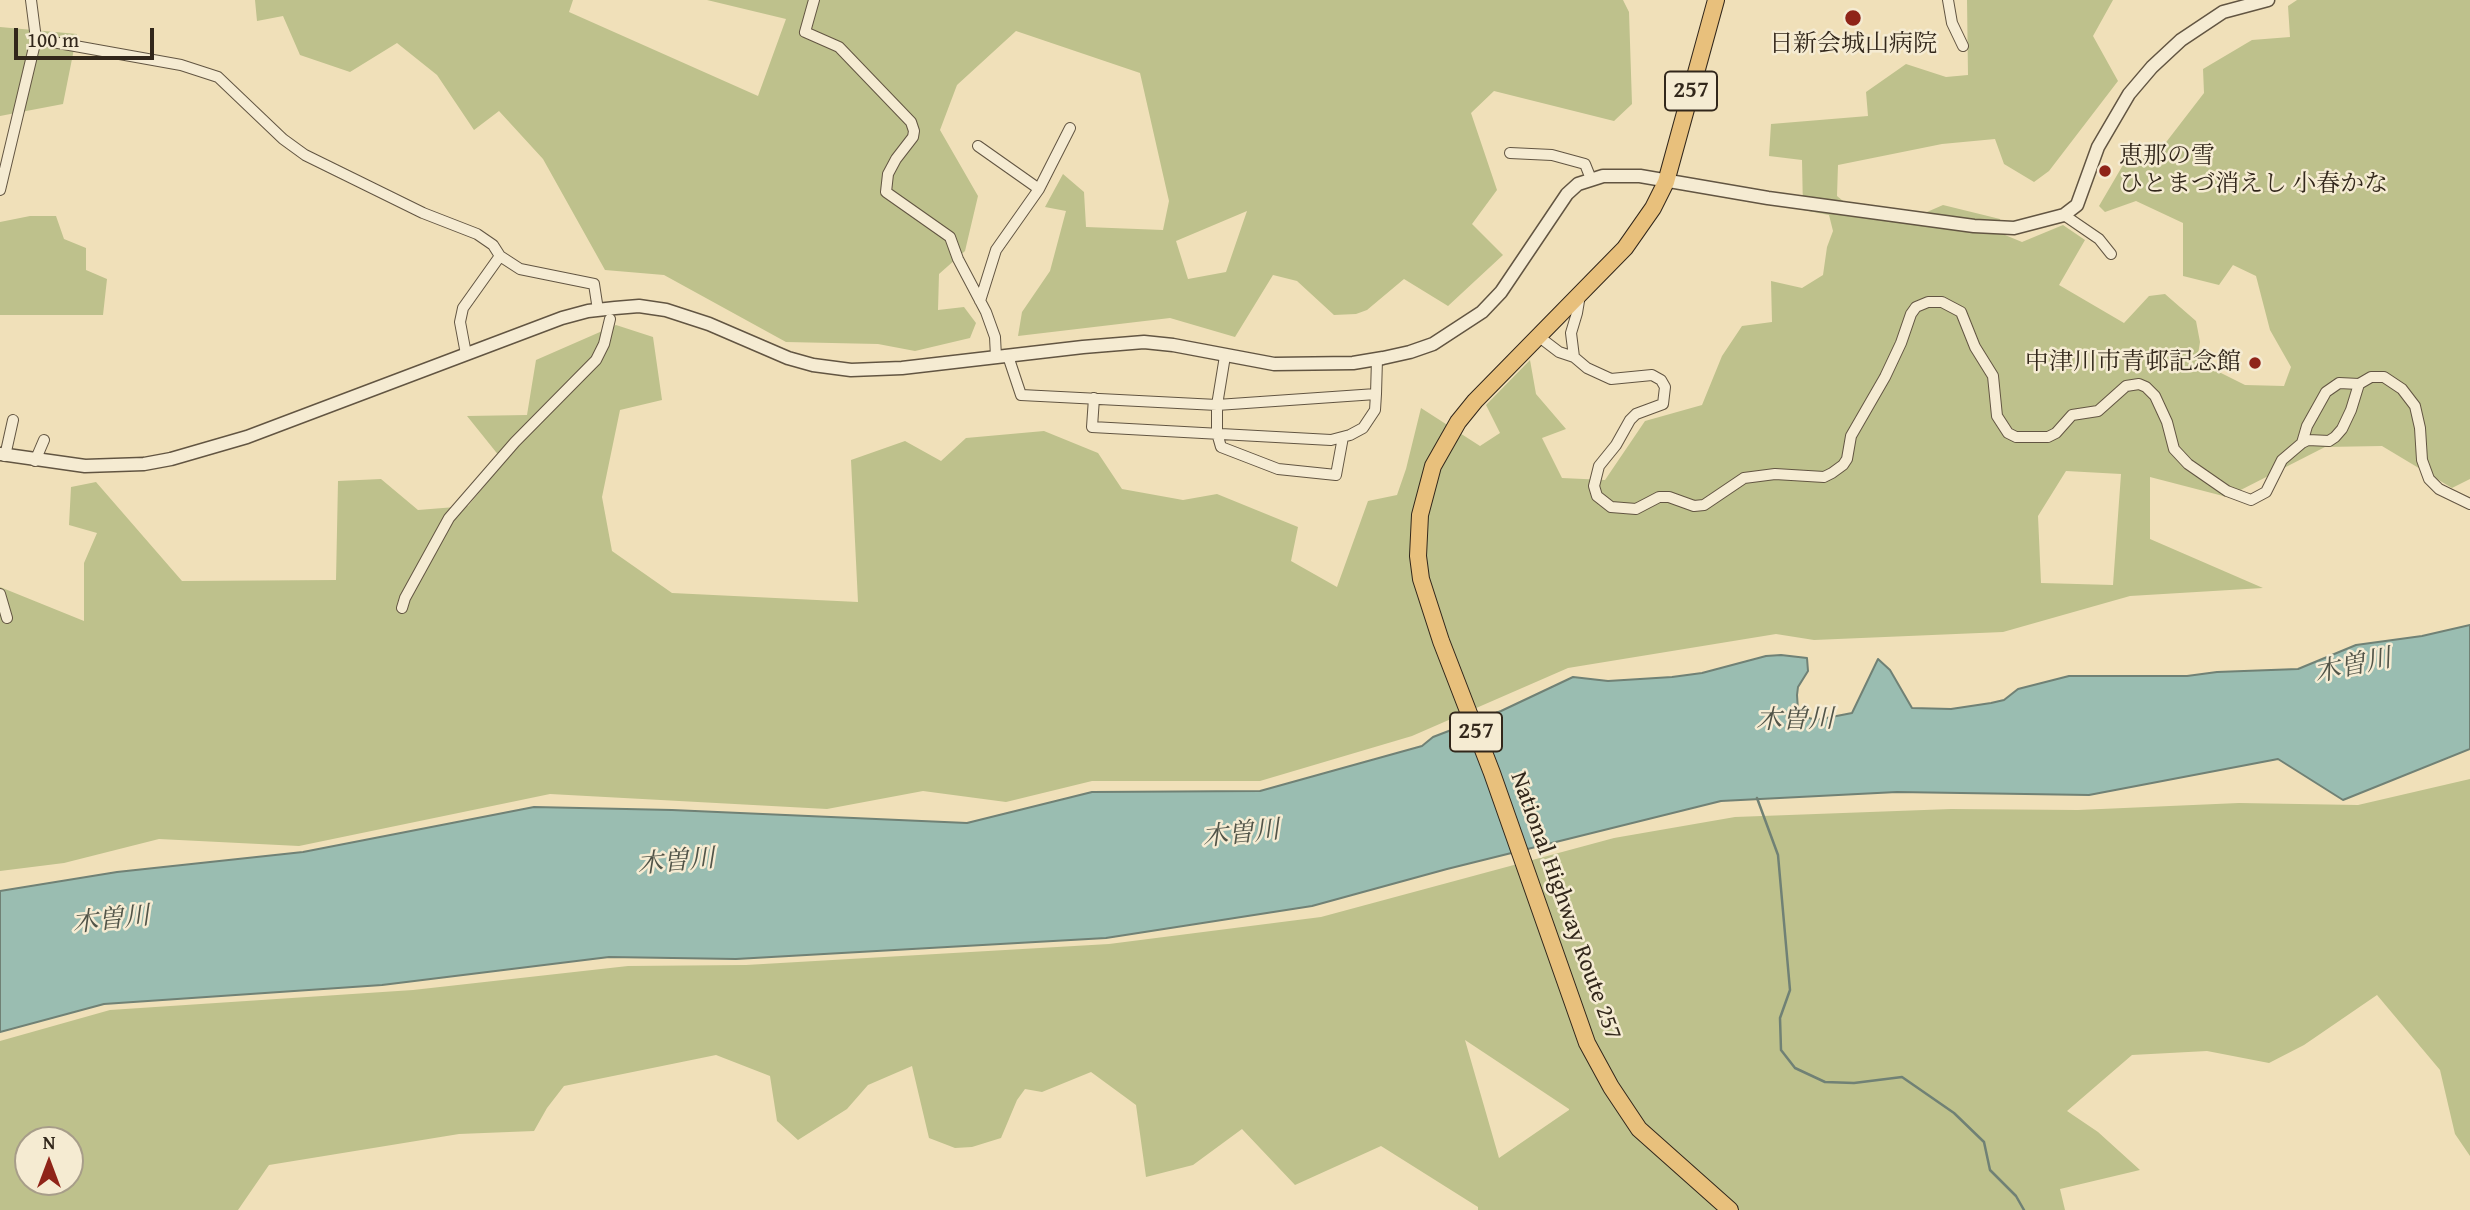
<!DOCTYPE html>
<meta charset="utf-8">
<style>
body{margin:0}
#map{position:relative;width:2470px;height:1210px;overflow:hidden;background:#f0e0b9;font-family:"Gentium Book Plus",serif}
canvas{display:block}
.north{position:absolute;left:14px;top:1126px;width:70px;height:70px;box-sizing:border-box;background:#f5ebd2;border:2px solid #a79d89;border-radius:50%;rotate:0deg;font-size:19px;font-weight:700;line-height:28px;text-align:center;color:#32271b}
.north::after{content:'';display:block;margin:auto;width:24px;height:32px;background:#8f2418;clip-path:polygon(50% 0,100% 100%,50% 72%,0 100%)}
.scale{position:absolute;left:14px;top:28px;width:140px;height:32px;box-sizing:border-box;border:4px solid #32271b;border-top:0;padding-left:9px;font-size:21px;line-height:24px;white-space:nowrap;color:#32271b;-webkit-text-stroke:5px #f5ebd2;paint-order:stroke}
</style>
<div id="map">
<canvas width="2470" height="1210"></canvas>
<div class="north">N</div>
<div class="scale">100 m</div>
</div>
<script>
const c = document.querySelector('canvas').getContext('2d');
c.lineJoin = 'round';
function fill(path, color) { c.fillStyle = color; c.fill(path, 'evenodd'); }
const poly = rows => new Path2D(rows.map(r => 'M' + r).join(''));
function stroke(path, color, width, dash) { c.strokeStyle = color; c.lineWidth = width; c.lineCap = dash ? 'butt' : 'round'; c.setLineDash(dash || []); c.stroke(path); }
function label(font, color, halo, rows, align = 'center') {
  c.font = font + ' "Gentium Book Plus","Noto Serif JP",serif'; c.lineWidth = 5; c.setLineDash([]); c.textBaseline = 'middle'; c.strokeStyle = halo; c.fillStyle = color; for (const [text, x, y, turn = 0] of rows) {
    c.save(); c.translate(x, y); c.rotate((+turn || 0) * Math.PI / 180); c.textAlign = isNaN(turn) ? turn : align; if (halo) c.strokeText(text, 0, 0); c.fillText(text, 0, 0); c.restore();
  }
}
fill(poly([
 [255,0,573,0,569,12,758,96,786,19,707,0,1623,0,1629,12,1632,104,1614,121,1494,91,1471,113,1497,190,1472,224,1503,255,1448,306,1404,279,1367,310,1356,314,1334,315,1297,281,1273,275,1235,337,1170,318,1018,336,1022,312,1050,271,1066,211,1045,207,1063,174,1084,192,1086,227,1163,230,1169,201,1140,73,1016,31,957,85,940,130,978,196,965,251,939,274,938,310,964,307,976,323,970,338,915,351,878,344,786,342,664,275,605,270,543,159,499,111,474,130,437,75,397,43,350,72,300,55,283,16,257,21],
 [1247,211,1226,272,1188,279,1176,241],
 [1967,0,2113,0,2093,36,2118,81,2049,171,2034,182,2004,164,1995,139,1942,144,1838,165,1837,196,1860,215,1904,222,1943,205,2000,219,2005,235,2022,242,2063,225,2085,240,2059,285,2124,323,2149,296,2165,294,2196,321,2200,342,2197,361,2245,385,2284,386,2291,367,2270,330,2256,276,2233,265,2219,285,2183,276,2183,223,2136,201,2105,212,2099,206,2123,165,2157,154,2204,93,2203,69,2252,40,2290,37,2288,6,2297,0,2470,0,2470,479,2452,488,2382,446,2325,447,2227,497,2150,477,2150,539,2263,588,2130,596,2003,632,1814,640,1776,634,1568,668,1412,736,1260,781,1092,781,1006,802,923,791,827,809,550,794,299,846,159,839,64,863,0,871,0,587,84,621,84,563,97,533,69,525,71,487,96,482,182,581,336,580,338,481,381,479,418,510,468,506,504,462,467,416,527,415,536,360,616,325,653,337,662,400,620,410,602,497,612,551,672,593,858,602,851,460,905,441,941,461,966,438,1044,431,1098,453,1122,489,1183,500,1217,494,1298,527,1291,561,1337,587,1368,501,1397,495,1406,469,1421,408,1480,446,1500,433,1486,405,1530,360,1536,394,1566,429,1542,438,1562,478,1605,480,1645,421,1702,405,1722,356,1742,326,1772,322,1771,281,1802,288,1823,275,1827,247,1833,231,1829,215,1803,210,1802,160,1769,156,1771,124,1868,116,1866,92,1906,64,1946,77,1968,75],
 [2066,471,2121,474,2113,585,2041,583,2038,516],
 [0,27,77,34,63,104,0,116],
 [30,216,56,216,64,239,86,248,86,270,107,279,103,315,0,315,0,222],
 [2470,779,2470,1156,2455,1134,2440,1070,2377,995,2304,1045,2269,1063,2207,1051,2132,1055,2067,1111,2098,1132,2140,1170,2060,1189,2065,1210,1478,1210,1478,1207,1381,1146,1295,1185,1242,1129,1193,1165,1146,1177,1136,1105,1091,1072,1042,1092,1025,1089,1017,1100,1001,1138,972,1147,955,1148,929,1138,912,1066,868,1085,847,1109,798,1140,777,1121,770,1076,716,1055,564,1086,547,1108,534,1131,459,1134,269,1165,238,1210,0,1210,0,1041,110,1010,413,990,628,966,746,965,1109,944,1321,917,1614,838,1735,817,1951,809,2078,810,2239,803,2358,805],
 [1465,1040,1569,1109,1569,1110,1499,1158],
 [28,1140,70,1140,70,1182,28,1182]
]), '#bec18c');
const water = poly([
 [2470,625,2470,749,2343,800,2278,759,2089,795,1897,792,1721,801,1447,869,1312,906,1106,938,736,959,609,957,382,985,104,1004,0,1032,0,891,117,872,303,852,534,807,672,810,967,823,1092,792,1260,791,1422,746,1433,737,1501,711,1573,677,1608,681,1672,677,1702,673,1766,656,1781,655,1807,658,1808,671,1798,687,1797,695,1798,710,1802,716,1816,720,1852,713,1878,659,1890,670,1912,708,1951,709,1991,703,2004,700,2018,689,2069,676,2187,676,2217,672,2298,669,2356,645,2422,636,2470,625]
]);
fill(water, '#9abdb1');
stroke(water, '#708175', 2);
stroke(poly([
 [1757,798,1778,855,1790,990,1780,1018,1781,1050,1795,1068,1825,1082,1854,1083,1902,1077,1954,1113,1984,1142,1990,1170,2016,1196,2024,1210]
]), '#708175', 2.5);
const minor = poly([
 [814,0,805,32,839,47,911,122,914,131,913,137,896,159,888,174,886,192,950,237,958,259,986,312,995,337,996,357],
 [1948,0,1952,23,1963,46],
 [36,39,181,65,218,77,283,139,305,155,423,213,477,234,493,245,500,256,520,269,594,284,598,310],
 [978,146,1039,189],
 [1510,153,1552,155,1585,164,1591,179],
 [0,190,36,39,31,0],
 [2064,215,2099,239,2111,254],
 [1580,295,1577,313,1571,333,1574,357,1587,368,1611,379,1652,375,1661,380,1665,387,1663,404,1636,414,1630,420,1616,445,1599,466,1594,486,1597,496,1611,507,1636,509,1659,497,1669,497,1694,506,1704,505,1744,478,1775,474,1824,477,1832,473,1843,465,1847,459,1851,436,1885,377,1901,343,1911,314,1916,307,1928,302,1942,302,1961,312,1975,347,1993,376,1997,416,2008,433,2016,437,2048,437,2056,433,2072,415,2098,411,2126,386,2139,384,2146,387,2155,396,2167,422,2174,449,2188,464,2227,491,2251,500,2266,492,2282,460,2302,443,2308,440,2329,441,2335,437,2342,429,2351,410,2359,384,2371,377,2384,377,2402,389,2415,406,2420,428,2422,460,2429,479,2439,489,2470,504],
 [980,301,996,250,1039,189,1070,128],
 [1538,336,1559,352,1574,357],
 [466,354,460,322,463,308,500,256],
 [1008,356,1021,395,1217,405,1376,394,1377,359],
 [1225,356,1217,405,1217,433,1221,447,1278,469,1336,475,1343,437],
 [1094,398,1092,427,1331,440,1350,435,1363,428,1375,410,1376,394],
 [2302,443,2307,426,2326,392,2339,383,2359,384],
 [5,456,13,420],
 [35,461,44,440],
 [0,594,7,618],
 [402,608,405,598,449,518,515,442,596,360,604,344,610,319]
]);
const tertiary = poly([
 [0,454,85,466,144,464,171,459,247,437,562,318,588,311,615,308,639,306,666,310,709,324,788,358,813,365,851,370,902,368,1083,347,1144,342,1173,345,1274,364,1353,363,1383,358,1410,352,1433,344,1482,312,1501,292,1567,194,1578,184,1603,176,1640,176,1768,198,1974,226,2014,228,2064,215,2077,205,2098,147,2129,94,2152,67,2181,40,2223,12,2268,0]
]);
const trunk = poly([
 [1716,0,1666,182,1653,208,1625,248,1475,401,1458,422,1433,466,1420,515,1418,556,1421,579,1441,641,1492,773,1587,1043,1611,1087,1639,1129,1730,1210]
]);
stroke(minor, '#625542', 12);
stroke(tertiary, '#625542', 15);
stroke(trunk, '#32271b', 18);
stroke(minor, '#f5ebd2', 10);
stroke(tertiary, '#f5ebd2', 12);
stroke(trunk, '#e8c07c', 16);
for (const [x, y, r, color] of [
 [1853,18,9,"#8f2418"],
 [2105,171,7,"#8f2418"],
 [2255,363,7,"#8f2418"]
]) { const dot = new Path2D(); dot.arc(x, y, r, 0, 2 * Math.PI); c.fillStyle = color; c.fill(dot); stroke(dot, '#f5ebd2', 2.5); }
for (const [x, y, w] of [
 [1691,91,52],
 [1476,732,52]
]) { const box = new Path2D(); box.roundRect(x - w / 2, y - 19.5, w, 39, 5); c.fillStyle = '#f5ebd2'; c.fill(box); stroke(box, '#32271b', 2); }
label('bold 23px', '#32271b', null, [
 ["257",1691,91],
 ["257",1476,732]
]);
label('24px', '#32271b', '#f5ebd2', [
 ["日新会城山病院",1853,45],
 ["恵那の雪",2119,157,"left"],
 ["ひとまづ消えし 小春かな",2119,185,"left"],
 ["中津川市青邨記念館",2241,363,"right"]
]);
label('24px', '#32271b', '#f5ebd2', [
 ["National Highway Route 257",1565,906,70]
]);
label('italic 26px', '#515448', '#f5ebd2', [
 ["木曽川",2353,667,-12],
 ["木曽川",1795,721,-1],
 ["木曽川",1241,835,-6],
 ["木曽川",676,863,-5],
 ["木曽川",111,921,-6]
]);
</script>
